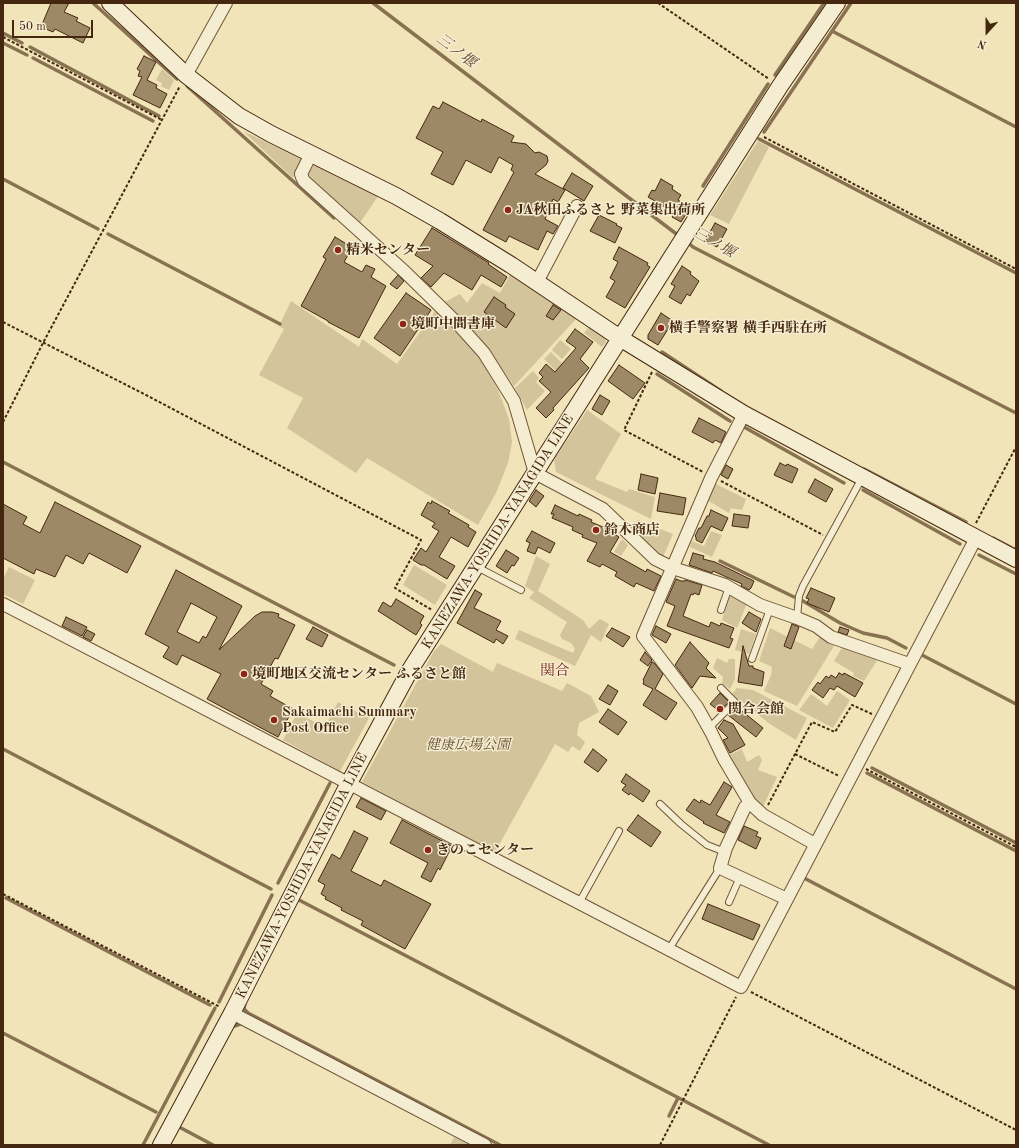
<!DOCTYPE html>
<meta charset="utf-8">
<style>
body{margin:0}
#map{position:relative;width:1019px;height:1148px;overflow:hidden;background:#f0e4b8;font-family:"Old Standard TT",serif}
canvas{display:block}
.frame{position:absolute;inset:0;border:4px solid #45270f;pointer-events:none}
.north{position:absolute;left:967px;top:12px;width:40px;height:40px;-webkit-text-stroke:3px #f5edd1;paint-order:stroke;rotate:201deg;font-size:11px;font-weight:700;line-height:16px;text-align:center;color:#45270f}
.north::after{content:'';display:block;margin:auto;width:14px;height:18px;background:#45270f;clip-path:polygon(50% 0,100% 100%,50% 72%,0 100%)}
.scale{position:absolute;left:12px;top:20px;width:81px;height:18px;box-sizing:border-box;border:2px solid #45270f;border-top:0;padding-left:5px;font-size:12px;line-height:14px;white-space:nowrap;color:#45270f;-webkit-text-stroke:3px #f5edd1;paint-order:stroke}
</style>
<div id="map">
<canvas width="1019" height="1148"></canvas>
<div class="frame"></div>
<div class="north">N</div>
<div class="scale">50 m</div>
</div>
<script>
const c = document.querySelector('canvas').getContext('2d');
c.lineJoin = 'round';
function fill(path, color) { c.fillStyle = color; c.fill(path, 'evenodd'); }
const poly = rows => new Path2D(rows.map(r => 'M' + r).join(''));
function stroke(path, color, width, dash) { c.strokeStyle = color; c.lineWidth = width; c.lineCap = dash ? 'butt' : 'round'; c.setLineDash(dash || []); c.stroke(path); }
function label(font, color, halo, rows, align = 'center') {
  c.font = font + ' "Old Standard TT","Noto Serif JP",serif'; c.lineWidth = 3; c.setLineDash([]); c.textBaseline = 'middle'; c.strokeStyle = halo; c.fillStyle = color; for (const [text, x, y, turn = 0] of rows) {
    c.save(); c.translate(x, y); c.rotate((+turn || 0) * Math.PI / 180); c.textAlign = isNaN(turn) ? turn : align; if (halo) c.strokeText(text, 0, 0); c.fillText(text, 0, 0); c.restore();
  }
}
fill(poly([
 [162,69,174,80,169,90,161,86,162,83,156,80],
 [243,131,301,159,293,178],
 [758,141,769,147,729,224,710,215],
 [315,164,379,195,359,224,306,176],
 [511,273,577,318,514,386,484,343,463,320,443,303,460,294,467,303,482,283,500,293],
 [291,301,359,347,362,339,397,364,435,311,477,353,498,390,509,419,512,442,508,463,496,493,478,525,367,458,356,473,287,428,303,398,259,375,284,329,279,326],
 [590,325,605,336,606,342,602,347,584,333],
 [560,340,571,349,562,359,552,350],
 [551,352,565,366,558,373,544,359],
 [533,371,539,378,536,382,545,391,527,410,515,388],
 [587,410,621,434,595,479,627,492,629,489,655,497,651,519,556,472,554,460],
 [714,483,746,499,742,510,731,508,729,513,707,500],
 [638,520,673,534,663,557,651,548,630,527],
 [711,531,722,535,712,557,690,547,692,541,704,546],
 [622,539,628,545,621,556,614,552],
 [536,556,550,564,538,591,583,620,589,629,600,619,609,624,601,642,591,635,575,666,515,639,519,630,573,653,575,649,571,643,562,639,560,635,567,622,529,598,534,592,525,586],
 [414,565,447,585,435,605,403,585],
 [9,567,35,580,23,604,3,594,3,579],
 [731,592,747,603,737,628,722,620],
 [770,628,812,649,820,637,834,646,797,706,764,691,771,675,772,667,759,661],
 [741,629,756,634,749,654,735,650],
 [441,644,493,672,497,663,562,691,567,683,591,696,599,712,579,723,577,735,585,742,580,751,572,746,568,752,555,744,495,852,362,782,434,651],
 [843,646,878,659,864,681,853,676,854,673,834,661],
 [717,658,727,663,729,659,735,659,735,679,730,689,722,684,723,677,713,668],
 [737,688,753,690,807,718,796,740,770,724,732,694],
 [837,691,850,700,833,728,799,710,811,694,827,706],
 [338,702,369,718,340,771,283,740,297,713,325,727],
 [742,749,747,762,759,755,762,760,758,770,777,777,762,809,756,804,727,756],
 [454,1137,470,1145,450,1145]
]), '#d3c49b');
stroke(poly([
 [93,3,177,79],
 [373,3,679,236],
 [832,31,1016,127],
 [3,33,22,43],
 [3,43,27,55],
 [30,47,159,116],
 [33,58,153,121],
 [775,75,824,3],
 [187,86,334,218],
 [764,132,851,3],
 [759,139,1016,273],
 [3,179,98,229],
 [703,186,768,84],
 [108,234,280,324],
 [686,241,693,247,1016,413],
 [662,352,721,391],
 [657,374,730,421],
 [744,427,844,483],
 [3,462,394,665],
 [864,469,966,522],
 [863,490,960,544],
 [993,538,1016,550],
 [979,555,1016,574],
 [720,561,794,597],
 [803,601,840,623,863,633,887,638,906,648],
 [920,654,1016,704],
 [3,749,271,889],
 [872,768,1016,843],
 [867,773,1016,851],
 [804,878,1016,989],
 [278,883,330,783],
 [6,898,210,1005],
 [299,900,769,1145],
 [219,1002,272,895],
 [245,1003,244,1009,248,1013,500,1145],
 [231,1027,244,1023],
 [3,1033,156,1112],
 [669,1116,678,1098],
 [181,1128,213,1145],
 [143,1145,215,1008]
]), '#897252', 3.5);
const building = poly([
 [51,3,69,3,64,12,78,18,76,21,90,28,83,43,55,29,53,32,41,27,51,3],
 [144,56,156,62,147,80,157,85,156,88,167,94,160,108,133,95,142,77,138,76,140,71,137,69,144,56],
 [443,102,481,122,482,119,514,136,511,142,526,144,535,153,539,152,547,156,548,161,546,165,535,174,565,190,558,202,553,199,545,219,558,226,553,234,547,231,538,250,509,236,506,242,483,230,514,172,511,170,513,165,499,157,491,173,466,160,453,185,431,174,443,152,416,138,433,106,439,109,443,102],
 [572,173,593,186,584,201,563,188,572,173],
 [661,179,673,186,672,189,681,195,678,200,690,208,681,222,672,217,675,213,648,197,652,190,655,191,661,179],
 [599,215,617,224,616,225,622,228,615,243,590,231,599,215],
 [715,223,727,229,717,247,705,241,715,223],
 [432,228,489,263,488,264,507,277,501,287,481,275,472,290,444,273,431,287,421,278,433,266,415,255,432,228],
 [335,237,350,246,346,253,348,255,344,262,362,272,366,265,375,269,371,277,386,286,359,338,328,322,328,321,301,306,326,259,323,257,335,237],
 [619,247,648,263,647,265,650,267,625,308,606,297,615,281,610,278,618,262,613,259,619,247],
 [682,266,691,272,690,274,699,281,690,296,687,294,681,304,669,297,675,286,671,284,682,266],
 [398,275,404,281,397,289,390,284,398,275],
 [406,293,431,310,400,356,374,338,406,293],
 [494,297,506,305,505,307,515,314,506,328,484,312,494,297],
 [553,305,561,310,553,320,546,316,553,305],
 [661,313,673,321,658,345,648,339,648,335,661,313],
 [575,329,593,342,580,359,589,368,553,408,554,410,546,418,536,408,551,392,539,381,543,377,539,373,546,364,555,372,576,348,566,341,575,329],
 [619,365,645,383,633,399,608,381,619,365],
 [600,395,610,401,602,415,592,409,600,395],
 [699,418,726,432,721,443,715,440,713,443,692,432,699,418],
 [780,463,786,466,787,464,798,469,792,483,774,475,780,463],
 [726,465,733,469,728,479,721,475,726,465],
 [641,474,658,478,655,494,638,490,641,474],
 [815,479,833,489,826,502,808,492,815,479],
 [536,490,544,496,536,507,529,501,536,490],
 [660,493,686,498,683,515,657,511,660,493],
 [432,501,450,511,448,513,469,525,468,527,476,532,468,547,451,537,439,557,455,566,447,579,424,565,421,565,413,560,421,548,426,552,439,531,432,527,435,523,421,515,428,502,431,504,432,501],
 [55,502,141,546,127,573,89,553,83,564,66,555,55,577,36,569,34,574,3,558,3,504,27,517,23,524,40,533,55,502],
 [555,505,578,516,579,514,592,520,591,522,610,530,610,531,619,537,610,552,646,572,647,569,661,576,654,591,636,583,634,587,615,576,617,572,602,564,600,567,587,561,597,543,582,537,583,535,572,530,573,527,552,518,554,514,551,514,555,505],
 [711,510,728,518,722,531,711,526,702,543,696,540,696,537,695,536,699,528,701,528,707,516,709,516,711,510],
 [734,514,750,516,748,528,732,526,734,514],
 [532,531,555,543,550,553,538,547,535,554,527,551,530,543,526,541,532,531],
 [506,550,519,558,514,566,512,565,507,573,496,566,506,550],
 [693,553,704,556,703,559,715,562,754,581,751,588,749,590,741,586,742,584,713,571,712,573,689,565,693,553],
 [176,570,242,606,219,650,255,616,262,612,272,612,279,614,278,617,295,625,278,659,275,658,261,684,273,691,270,696,293,709,278,737,207,699,221,674,182,655,177,665,163,657,169,647,145,634,176,570],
 [191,603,217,617,206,638,203,636,199,643,177,632,191,603],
 [676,579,681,581,685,581,685,580,702,585,699,595,694,593,693,595,691,594,683,616,709,627,711,622,720,626,721,623,734,628,730,638,733,639,729,648,667,626,675,606,666,602,676,579],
 [811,588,835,598,829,612,807,603,809,599,806,598,811,588],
 [475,590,482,594,474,608,501,621,496,630,508,636,503,644,496,639,494,643,457,623,475,590],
 [396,599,424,616,420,623,422,625,416,635,378,611,383,602,391,607,396,599],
 [749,612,761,619,756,632,742,623,749,612],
 [66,617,87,627,82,636,62,626,66,617],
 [792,624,799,627,791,649,784,646,792,624],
 [656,626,671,634,666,643,652,635,656,626],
 [313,627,328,635,322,647,306,639,313,627],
 [840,627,849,630,847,635,838,632,840,627],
 [612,628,630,637,623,647,606,636,612,628],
 [87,630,95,634,91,641,83,637,87,630],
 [690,642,709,663,706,668,716,678,700,676,692,688,675,665,690,642],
 [743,646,749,666,753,666,753,668,764,672,762,686,738,682,743,646],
 [645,652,652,660,648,666,640,660,645,652],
 [652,662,655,664,663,674,655,689,677,703,666,720,643,705,653,689,643,684,644,681,643,680,652,662],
 [839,673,843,675,844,673,863,683,855,697,837,686,834,690,830,688,823,698,812,690,818,682,820,684,826,676,829,678,831,675,836,678,839,673],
 [608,685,618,691,610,705,599,699,608,685],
 [720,693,729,702,719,711,710,704,720,693],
 [737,707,763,728,756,737,728,715,737,707],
 [608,709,627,722,618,735,599,722,608,709],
 [724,720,733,724,745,745,730,753,723,740,728,738,718,728,724,720],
 [593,749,607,760,598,772,584,762,593,749],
 [626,774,650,791,643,802,630,793,629,795,622,790,626,785,621,782,626,774],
 [724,782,732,787,716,815,730,822,724,833,703,823,704,822,686,810,694,799,700,803,701,800,710,805,724,782],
 [361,798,386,811,381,820,356,807,361,798],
 [638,815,661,832,651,847,627,830,638,815],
 [402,820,452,846,440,870,438,868,431,882,421,877,428,863,390,843,402,820],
 [744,826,758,832,756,836,761,838,756,849,738,840,744,826],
 [354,831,368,838,351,871,381,886,384,880,431,904,405,949,361,925,363,921,341,910,342,908,325,899,326,897,321,894,325,885,318,881,332,854,340,859,354,831],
 [708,904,760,925,753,940,702,919,708,904]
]);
fill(building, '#9e8967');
stroke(building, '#45270f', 1);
const lane = poly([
 [477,567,521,590],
 [721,610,729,587],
 [797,618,799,596,803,586,862,478],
 [752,659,770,609],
 [709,728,735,702,721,688],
 [660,804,681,824,707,845,725,852],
 [729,902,740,877],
 [579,903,619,831],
 [669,949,720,868]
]);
const street = poly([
 [186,75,226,3],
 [311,154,301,174,302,177,304,181,405,272,458,324,484,353,514,401,535,473,603,509,655,559,673,568,725,585,760,605,797,618,816,626,831,637,909,664],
 [537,282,577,206],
 [744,414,711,478,643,636,697,707,711,732,724,759,750,803,763,815,815,844],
 [3,604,741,987,976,538],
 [750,803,745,807,726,848,720,868,787,899],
 [232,1013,485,1145]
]);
const secondary = poly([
 [110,3,186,75,239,116,271,134,396,196,440,221,511,265,620,338,744,414,1016,559],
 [161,1145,232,1013,349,783,410,670,780,86,837,3]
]);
stroke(lane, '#705639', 8);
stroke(street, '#705639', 14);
stroke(secondary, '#45270f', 18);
stroke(poly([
 [658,3,769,79],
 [3,37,162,120],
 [764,137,1016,269],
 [3,322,146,395,421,540,395,588,432,610],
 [652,372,624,430,703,472],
 [3,422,43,343,180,86],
 [721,481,823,535],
 [976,523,1016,447],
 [795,754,839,776],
 [866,769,1016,847],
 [768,805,812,722,835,732,852,705,872,714],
 [3,894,220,1007],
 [751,992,1016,1130],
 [660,1145,736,997]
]), '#45270f', 2, [3, 2]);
stroke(lane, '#f5edd1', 6);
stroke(street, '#f5edd1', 12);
stroke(secondary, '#f5edd1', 16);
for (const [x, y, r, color] of [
 [508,210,4,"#8f2418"],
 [338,250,4,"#8f2418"],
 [403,324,4,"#8f2418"],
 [661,328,4,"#8f2418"],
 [596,530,4,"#8f2418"],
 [244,674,4,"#8f2418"],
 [720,709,4,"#8f2418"],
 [274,720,4,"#8f2418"],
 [428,850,4,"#8f2418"]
]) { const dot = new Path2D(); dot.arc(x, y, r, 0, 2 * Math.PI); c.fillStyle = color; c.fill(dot); stroke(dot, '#f5edd1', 1.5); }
label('bold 14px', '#45270f', '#f5edd1', [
 ["JA秋田ふるさと 野菜集出荷所",516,210],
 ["精米センター",346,250],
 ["境町中間書庫",411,324],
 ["横手警察署 横手西駐在所",669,328],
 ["鈴木商店",604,530],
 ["境町地区交流センター ふるさと館",252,674],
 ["関合会館",728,709],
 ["Sakaimachi Summary",282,712],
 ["Post Office",282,728],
 ["きのこセンター",436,850]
], 'left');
label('14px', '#45270f', '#f5edd1', [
 ["KANEZAWA-YOSHIDA-YANAGIDA LINE",498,532,-58],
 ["KANEZAWA-YOSHIDA-YANAGIDA LINE",302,876,-63]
]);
label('italic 14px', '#684e32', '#f5edd1', [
 ["健康広場公園",468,745]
]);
label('italic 15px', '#674c31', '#f5edd1', [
 ["三ノ堰",456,51,37],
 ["三ノ堰",714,243,30]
]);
label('15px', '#7a1f14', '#f5edd1', [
 ["関合",555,671]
]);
</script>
